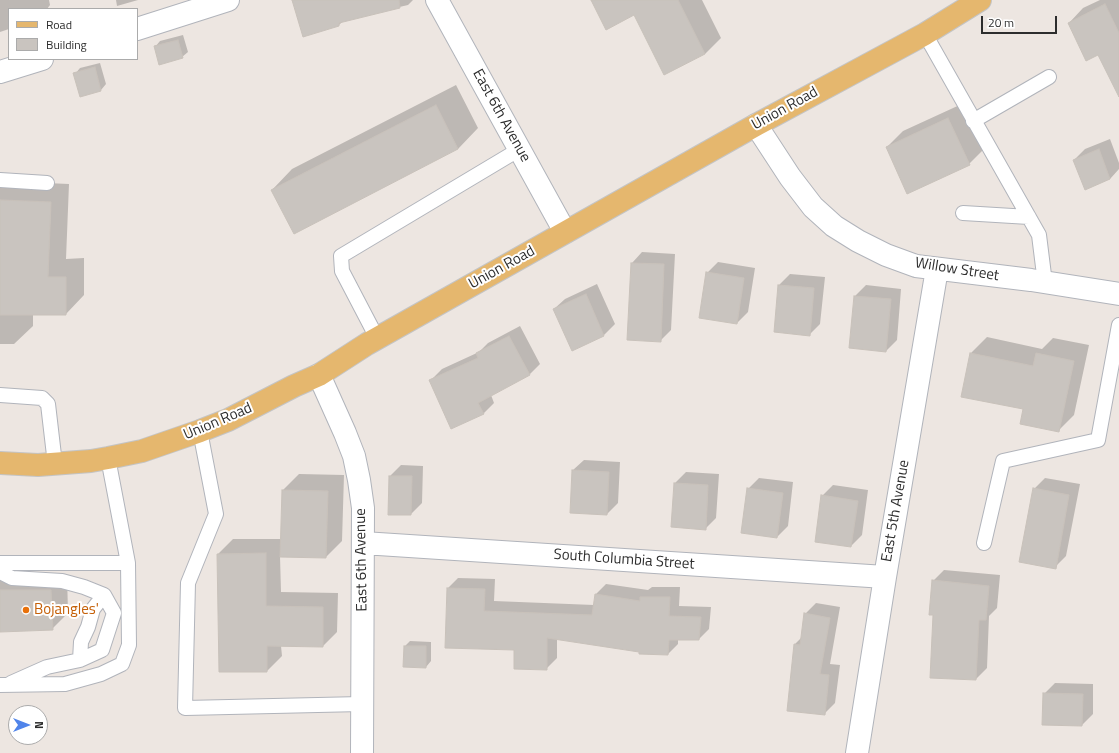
<!DOCTYPE html>
<style>
body{margin:0}
#map{position:relative;width:1119px;height:753px;overflow:hidden;background:#ede6e1;font-family:"Titillium Web",sans-serif}
canvas{display:block}
.legend{position:absolute;left:8px;top:8px;width:130px;height:52px;box-sizing:border-box;background:#fff;border:1px solid #ababab;margin:0;padding:5px 7px;list-style:none;font-size:12px;color:#2d2d2d}
.legend li{display:flex;align-items:center;gap:8px;height:20px}
.legend b{width:20px;border:1px solid #ababab}
.north{position:absolute;left:8px;top:705px;width:40px;height:40px;box-sizing:border-box;background:#fff;border:1px solid #ababab;border-radius:50%;rotate:90deg;font-size:11px;font-weight:700;line-height:16px;text-align:center;color:#2d2d2d}
.north::after{content:'';display:block;margin:auto;width:14px;height:18px;background:#5084ea;clip-path:polygon(50% 0,100% 100%,50% 72%,0 100%)}
.scale{position:absolute;left:981px;top:16px;width:76px;height:18px;box-sizing:border-box;border:2px solid #2d2d2d;border-top:0;padding-left:5px;font-size:12px;line-height:14px;white-space:nowrap;color:#2d2d2d;-webkit-text-stroke:3px #fff;paint-order:stroke}
</style>
<div id="map">
<canvas width="1119" height="753"></canvas>
<ul class="legend">
<li><b style="height:5px;background:#e5b76e"></b>Road</li>
<li><b style="height:11px;background:#c9c4bf"></b>Building</li>
</ul>
<div class="north">N</div>
<div class="scale">20 m</div>
</div>
<script>
const c = document.querySelector('canvas').getContext('2d');
c.lineJoin = 'round';
function fill(path, color) { c.fillStyle = color; c.fill(path, 'evenodd'); }
const poly = rows => new Path2D(rows.map(r => 'M' + r).join(''));
function stroke(path, color, width, dash) { c.strokeStyle = color; c.lineWidth = width; c.lineCap = dash ? 'butt' : 'round'; c.setLineDash(dash || []); c.stroke(path); }
function label(font, color, halo, rows, align = 'center') {
  c.font = font + ' "Titillium Web",sans-serif'; c.lineWidth = 4; c.setLineDash([]); c.textBaseline = 'middle'; c.strokeStyle = halo; c.fillStyle = color; for (const [text, x, y, turn = 0] of rows) {
    c.save(); c.translate(x, y); c.rotate((+turn || 0) * Math.PI / 180); c.textAlign = isNaN(turn) ? turn : align; if (halo) c.strokeText(text, 0, 0); c.fillText(text, 0, 0); c.restore();
  }
}
fill(poly([
 [0,0,49,0,50,5,47,9,9,9,9,29,0,32],
 [116,0,138,0,117,6],
 [293,0,413,0,408,5,344,20,339,25],
 [599,0,702,0,721,38,705,54,635,14],
 [1100,0,1119,0,1119,74,1069,23,1083,8],
 [183,35,188,52,182,57,155,47,160,41],
 [100,63,106,84,101,90,75,74,80,68],
 [456,85,478,128,458,149,272,190,292,169],
 [964,103,985,148,969,164,887,147,903,131],
 [1110,139,1119,163,1119,169,1110,179,1086,188,1074,160,1085,149],
 [0,181,69,184,66,259,84,258,84,295,66,314,33,314,33,326,14,344,0,344],
 [642,252,675,254,671,330,660,341,632,263],
 [718,262,755,268,748,312,737,323,707,273],
 [790,274,825,277,820,324,809,335,775,331,779,285],
 [597,284,615,324,604,335,572,349,554,309,565,299],
 [866,285,901,289,897,340,886,351,855,296],
 [520,326,540,364,529,375,491,395,494,403,483,414,431,380,442,369,479,352,488,343],
 [987,337,1042,349,1053,338,1089,345,1074,415,1058,431,971,353],
 [584,460,620,462,618,503,607,514,573,470],
 [401,465,423,466,422,503,411,514,390,476],
 [686,472,719,474,716,518,705,529,675,483],
 [299,474,344,475,342,541,326,557,280,556,281,592,338,593,337,632,323,646,281,646,282,656,267,671,220,671,218,554,233,539,282,539,283,490],
 [759,478,793,482,788,526,777,537,748,489],
 [1045,478,1080,484,1066,556,1055,567,1034,489],
 [833,485,868,490,862,535,851,546,822,496],
 [944,570,1000,575,997,608,989,616,987,668,976,679,934,615,933,581],
 [0,574,67,574,68,613,52,629,0,631],
 [458,578,495,579,494,601,594,605,596,594,606,584,648,590,652,587,680,587,679,606,711,607,709,629,699,639,678,639,678,644,668,654,557,639,557,658,546,669,515,649,448,588],
 [816,603,840,607,830,664,840,665,835,703,824,714,795,644,802,637,805,614],
 [410,641,431,642,431,661,426,667,405,646],
 [1055,683,1093,684,1093,714,1082,725,1044,694]
]), '#0003');
const building = poly([
 [292,0,399,0,400,8,339,23,339,26,303,37,292,0],
 [591,0,678,0,705,54,664,75,634,15,606,30,591,0],
 [1105,4,1119,33,1119,97,1098,55,1086,61,1068,23,1105,4],
 [178,40,183,58,159,65,154,46,178,40],
 [95,67,101,91,80,97,73,73,95,67],
 [436,105,458,149,294,234,271,190,436,105],
 [948,118,970,165,907,194,886,147,948,118],
 [1099,149,1110,179,1085,190,1073,160,1099,149],
 [0,200,51,202,48,277,66,277,66,315,0,315,0,200],
 [631,263,664,264,661,342,627,340,631,263],
 [706,272,744,278,737,324,699,318,706,272],
 [778,285,814,288,810,336,774,332,778,285],
 [586,294,604,336,572,351,553,309,586,294],
 [854,296,891,299,886,352,849,348,854,296],
 [509,336,530,375,478,403,484,414,451,429,429,380,478,358,476,353,509,336],
 [970,353,1033,366,1036,353,1074,361,1059,432,1020,424,1023,409,961,397,970,353],
 [572,470,609,472,607,515,570,513,572,470],
 [389,476,412,476,411,515,388,515,389,476],
 [674,483,708,485,706,530,671,527,674,483],
 [747,488,783,493,777,538,741,533,747,488],
 [1033,488,1069,495,1056,569,1019,562,1033,488],
 [282,490,328,491,326,558,280,557,282,490],
 [821,495,858,501,851,547,815,542,821,495],
 [266,553,266,606,323,607,323,647,267,646,267,672,219,672,217,554,266,553],
 [932,580,989,586,986,620,979,620,976,680,930,678,933,615,929,615,932,580],
 [447,588,485,589,484,611,592,615,595,594,640,601,640,597,670,597,669,616,701,617,699,640,669,640,668,655,639,654,639,652,547,638,547,670,514,669,514,650,445,648,447,588],
 [0,590,51,590,53,630,0,632,0,590],
 [804,613,830,618,820,674,829,675,825,715,787,711,794,644,800,645,804,613],
 [404,646,426,646,426,668,403,667,404,646],
 [1043,693,1083,694,1082,726,1042,725,1043,693]
]);
fill(building, '#c9c4bf');
stroke(building, '#c8c1ba', 1);
const service = poly([
 [925,34,1039,235,1045,283],
 [973,121,1049,77],
 [0,180,47,183],
 [963,213,1029,217],
 [377,338,342,271,341,256,520,149],
 [0,395,42,398,48,404,55,464],
 [200,431,216,514,188,583,185,708,362,704],
 [984,543,1003,461,1098,440,1119,325],
 [0,563,128,563],
 [0,572,12,578,62,581,84,587,104,595,114,613,102,650,80,660,47,667,11,683],
 [80,660,81,642,88,627,93,609,104,595],
 [0,685,65,684,101,674,122,664,129,645,128,563,108,458]
]);
const minor = poly([
 [437,0,565,232],
 [137,29,228,0],
 [0,72,42,59],
 [756,125,790,177,813,207,834,226,858,241,886,255,916,266,1031,280,1119,294],
 [319,375,345,433,354,456,359,480,363,508,362,753],
 [363,543,885,577],
 [857,753,885,577,937,269]
]);
const primary = poly([
 [0,463,38,465,91,461,108,458,142,451,200,431,228,420,294,386,319,375,367,344,756,125,925,34,980,0]
]);
stroke(service, '#b1b4bb', 16);
stroke(minor, '#b1b4bb', 24);
stroke(primary, '#c4c4c4', 24);
stroke(service, '#fff', 14);
stroke(minor, '#fff', 22);
stroke(primary, '#e5b76e', 22);
for (const [x, y, r, color] of [
 [26,610,4,"#e8710a"]
]) { const dot = new Path2D(); dot.arc(x, y, r, 0, 2 * Math.PI); c.fillStyle = color; c.fill(dot); stroke(dot, '#fff', 1.5); }
label('15px', '#2d2d2d', '#fff', [
 ["Union Road",785,109,-29],
 ["East 6th Avenue",501,116,61],
 ["Union Road",502,268,-29],
 ["Willow Street",957,270,9],
 ["Union Road",218,422,-23],
 ["East 5th Avenue",896,511,-80],
 ["East 6th Avenue",362,560,-91],
 ["South Columbia Street",624,560,4]
]);
label('15px', '#c56008', '#fff', [
 ["Bojangles'",34,610]
], 'left');
</script>
